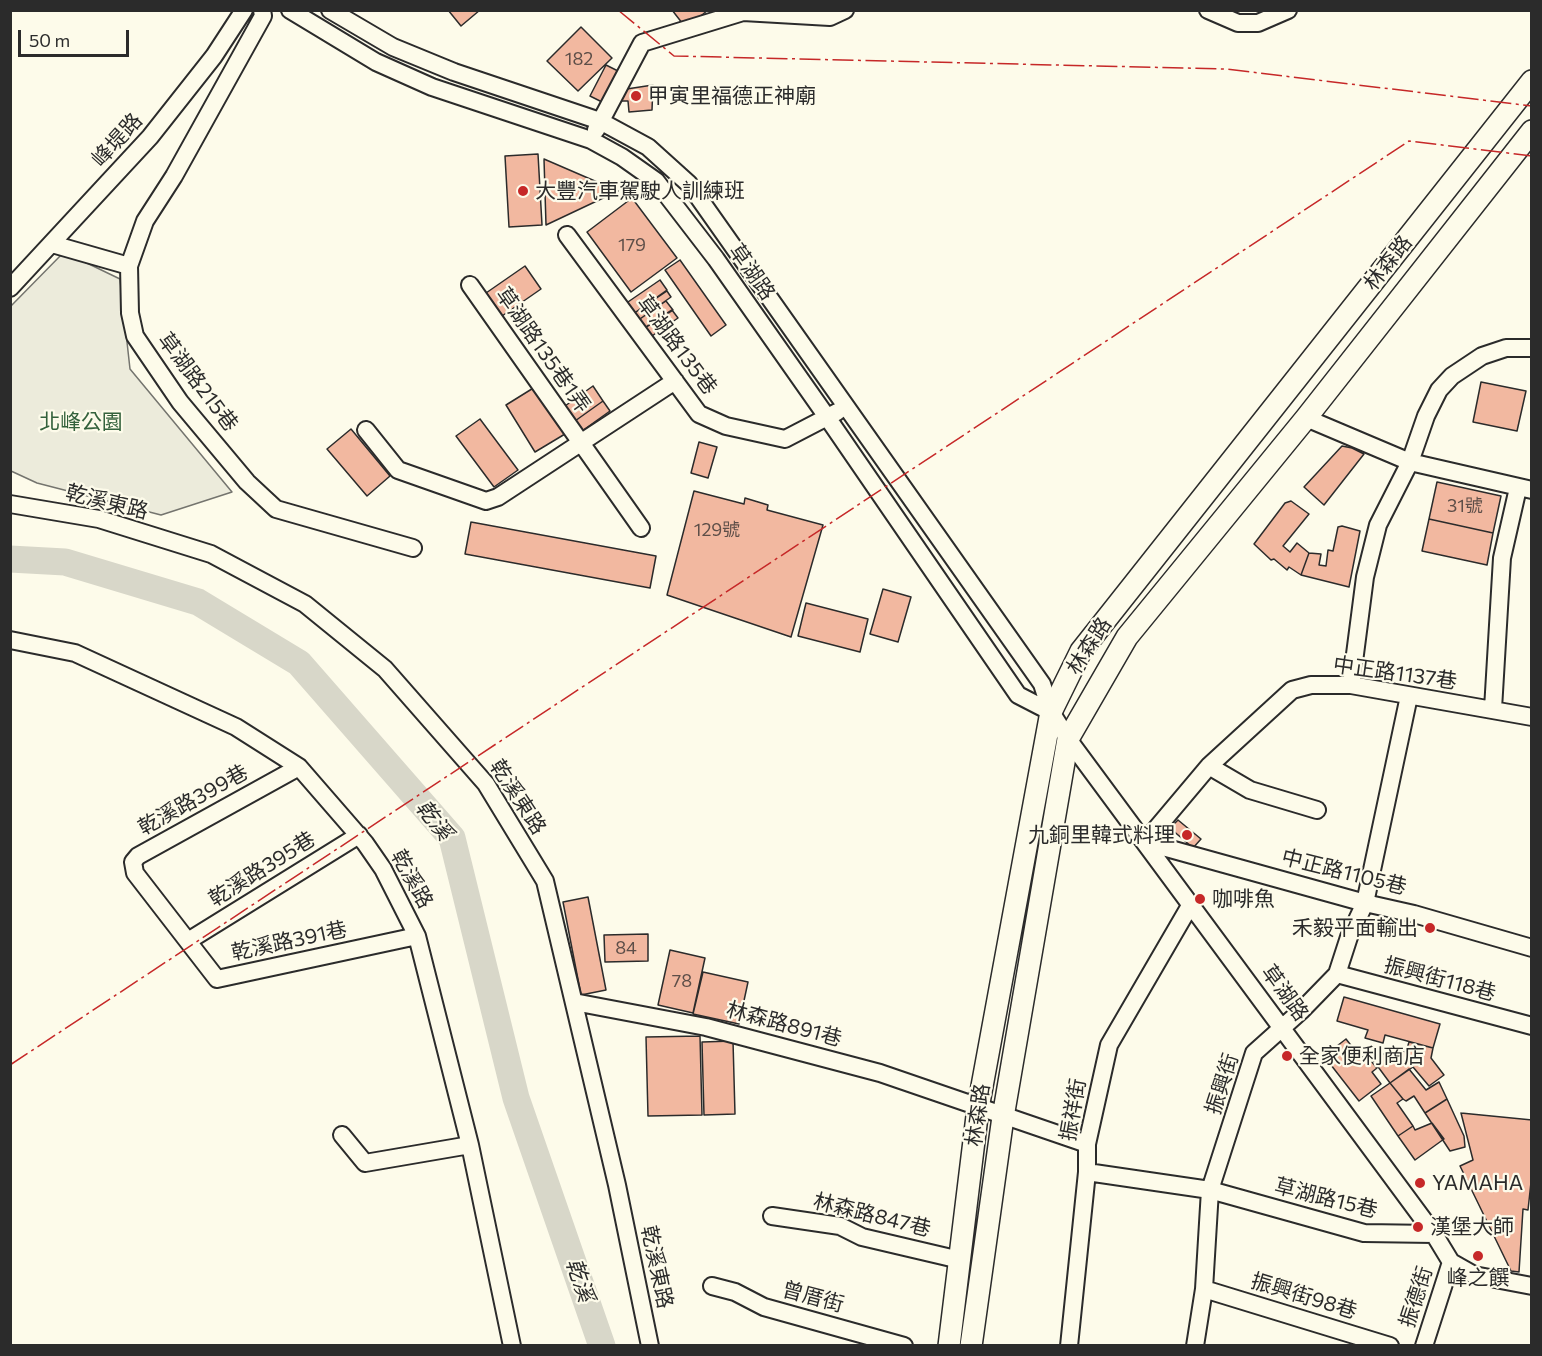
<!DOCTYPE html>
<meta charset="utf-8">
<style>
body{margin:0}
#map{position:relative;width:1542px;height:1356px;overflow:hidden;background:#fdfbea;font-family:Commissioner,sans-serif}
canvas{display:block}
.frame{position:absolute;inset:0;border:12px solid #2b2b2b;pointer-events:none}
.scale{position:absolute;left:18px;top:30px;width:111px;height:27px;box-sizing:border-box;border:3px solid #2b2b2b;border-top:0;padding-left:8px;font-size:18px;line-height:21px;white-space:nowrap;color:#2b2b2b;-webkit-text-stroke:4px #fdfbea;paint-order:stroke}
</style>
<div id="map">
<canvas width="1542" height="1356"></canvas>
<div class="frame"></div>
<div class="scale">50 m</div>
</div>
<script>
const c = document.querySelector('canvas').getContext('2d');
c.lineJoin = 'round';
function fill(path, color) { c.fillStyle = color; c.fill(path, 'evenodd'); }
const poly = rows => new Path2D(rows.map(r => 'M' + r).join(''));
function stroke(path, color, width, dash) { c.strokeStyle = color; c.lineWidth = width; c.lineCap = dash ? 'butt' : 'round'; c.setLineDash(dash || []); c.stroke(path); }
function label(font, color, halo, rows, align = 'center') {
  c.font = font + ' Commissioner,"Noto Sans TC",sans-serif'; c.lineWidth = 4.5; c.setLineDash([]); c.textBaseline = 'middle'; c.strokeStyle = halo; c.fillStyle = color; for (const [text, x, y, turn = 0] of rows) {
    c.save(); c.translate(x, y); c.rotate((+turn || 0) * Math.PI / 180); c.textAlign = isNaN(turn) ? turn : align; if (halo) c.strokeText(text, 0, 0); c.fillText(text, 0, 0); c.restore();
  }
}
const green = poly([
 [64,252,120,279,130,369,232,492,161,515,37,483,11,471,10,307,64,252]
]);
fill(green, '#ecebdb');
stroke(green, '#74746e', 1.5);
stroke(poly([
 [10,559,65,562,198,602,299,663,452,838,516,1098,602,1346]
]), '#d8d7c9', 27);
const building = poly([
 [448,10,480,10,461,26,448,10],
 [672,10,708,10,686,28,672,10],
 [581,27,612,58,578,91,547,61,581,27],
 [606,65,620,72,604,103,590,96,606,65],
 [653,85,652,110,629,112,628,101,619,101,620,90,653,85],
 [538,154,542,225,509,227,505,156,538,154],
 [544,159,618,191,546,225,544,159],
 [632,198,677,258,631,292,587,232,632,198],
 [680,260,726,325,711,336,665,270,680,260],
 [525,266,541,289,502,316,486,293,525,266],
 [660,280,667,290,633,314,625,304,660,280],
 [667,291,671,297,637,321,633,314,667,291],
 [666,301,673,310,643,329,637,321,666,301],
 [672,310,678,318,649,338,643,329,672,310],
 [1481,382,1526,391,1517,431,1473,422,1481,382],
 [593,386,603,401,575,421,565,406,593,386],
 [535,387,565,434,535,452,506,405,535,387],
 [603,401,610,411,582,431,575,421,603,401],
 [480,419,518,470,494,487,456,436,480,419],
 [351,429,390,476,367,496,327,449,351,429],
 [699,442,717,447,708,478,691,473,699,442],
 [1342,446,1352,448,1364,454,1324,505,1304,487,1342,446],
 [1437,482,1501,496,1493,533,1429,519,1437,482],
 [694,491,744,504,745,498,768,505,767,510,823,525,791,637,667,595,694,491],
 [1291,501,1309,514,1283,546,1290,552,1297,543,1309,553,1301,575,1289,567,1287,570,1274,559,1271,560,1254,544,1285,503,1291,501],
 [1429,519,1493,533,1487,565,1422,551,1429,519],
 [471,522,656,556,650,588,465,554,471,522],
 [1342,526,1360,531,1349,587,1301,575,1309,553,1321,554,1319,565,1326,566,1328,550,1333,551,1338,527,1342,526],
 [883,589,911,597,898,642,870,634,883,589],
 [806,603,868,619,860,652,798,636,806,603],
 [1178,820,1201,839,1193,848,1170,828,1178,820],
 [588,897,606,990,581,995,563,902,588,897],
 [648,934,648,961,605,962,604,935,648,934],
 [670,950,705,958,693,1013,658,1005,670,950],
 [703,972,748,982,739,1024,693,1014,703,972],
 [1344,997,1440,1024,1433,1048,1385,1035,1383,1043,1365,1038,1368,1030,1337,1021,1344,997],
 [700,1036,702,1115,648,1116,646,1037,700,1036],
 [1346,1039,1361,1058,1366,1055,1377,1068,1372,1072,1381,1084,1359,1101,1324,1056,1346,1039],
 [733,1041,735,1114,704,1115,702,1042,733,1041],
 [1409,1042,1433,1048,1431,1058,1444,1075,1429,1086,1413,1067,1390,1083,1373,1060,1394,1048,1406,1052,1409,1042],
 [1409,1069,1426,1090,1439,1082,1447,1099,1425,1113,1414,1096,1406,1101,1403,1099,1390,1083,1409,1069],
 [1390,1083,1403,1099,1397,1103,1413,1126,1398,1136,1371,1096,1390,1083],
 [1447,1099,1464,1136,1465,1147,1450,1151,1425,1113,1447,1099],
 [1461,1113,1532,1120,1532,1173,1528,1210,1523,1209,1519,1272,1511,1271,1460,1166,1473,1160,1461,1113],
 [1432,1123,1444,1139,1415,1160,1398,1136,1413,1126,1415,1130,1432,1123]
]);
fill(building, '#f2b8a0');
stroke(building, '#2b2b2b', 1.5);
const minor = poly([
 [262,10,263,16,174,176,145,221,129,266,130,313,135,336,180,402,247,482,276,509,413,548],
 [290,10,376,62,432,87,591,140,622,157,656,181,716,259,827,417,1018,695,1051,712],
 [330,10,393,47,454,72,600,121,648,147,689,184,1042,684,1051,712,1068,739,1434,1234,1451,1262,1474,1275,1532,1286],
 [1208,10,1238,23,1258,23,1288,10],
 [596,130,642,43,743,12,830,17,845,10],
 [567,235,699,414,726,426,785,439,837,412],
 [52,244,129,266],
 [470,285,641,528],
 [10,288,150,137,214,56,244,10],
 [1306,418,1410,462,1532,490],
 [366,430,398,470,486,501,498,497,675,381],
 [10,504,99,519,211,554,305,604,385,669,486,784,545,881,617,1185,650,1346],
 [10,640,75,653,236,727,299,767,365,843,383,869,417,936,470,1145,512,1346],
 [1351,685,1365,577,1378,525,1410,462,1426,416,1439,390,1452,376,1482,356,1506,348,1532,348],
 [1493,709,1502,558,1518,488],
 [1532,717,1351,685,1311,685,1292,690,1209,766,1145,842,1365,903,1414,914,1532,948],
 [1209,766,1250,790,1317,810],
 [299,767,138,856,133,862,135,873,217,979,417,936],
 [188,941,359,835],
 [1337,974,1532,1026],
 [574,1002,706,1027,880,1073,1087,1144],
 [342,1135,365,1163,470,1145],
 [1087,1172,1210,1190,1364,1233,1434,1234],
 [772,1216,840,1226,862,1237,960,1260],
 [712,1286,735,1292,764,1307,904,1346],
 [1204,1289,1390,1346],
 [1069,1346,1087,1172,1087,1144,1109,1045,1191,904],
 [1195,1346,1204,1289,1210,1190,1254,1053,1302,1010,1337,974,1349,937,1365,903,1409,696],
 [1424,1346,1451,1262]
]);
const major = poly([
 [949,1346,978,1108,1051,712,1081,651,1532,81],
 [971,1346,1003,1117,1068,739,1127,637,1306,418,1532,131]
]);
stroke(minor, '#2b2b2b', 20);
stroke(major, '#2b2b2b', 24);
stroke(minor, '#fdfbea', 16);
stroke(major, '#fdfbea', 21);
stroke(poly([
 [618,10,674,56,1226,69,1532,106],
 [10,1065,1409,141,1532,156]
]), '#c62828', 1.5, [21, 4.5, 3, 4.5]);
for (const [x, y, r, color] of [
 [636,96,6,"#c62828"],
 [523,191,6,"#c62828"],
 [1187,835,6,"#c62828"],
 [1200,899,6,"#c62828"],
 [1430,928,6,"#c62828"],
 [1287,1056,6,"#c62828"],
 [1420,1183,6,"#c62828"],
 [1418,1227,6,"#c62828"],
 [1478,1256,6,"#c62828"]
]) { const dot = new Path2D(); dot.arc(x, y, r, 0, 2 * Math.PI); c.fillStyle = color; c.fill(dot); stroke(dot, '#fdfbea', 2); }
label('18px', '#5d4e48', null, [
 ["182",579,59],
 ["179",632,245],
 ["31號",1465,506],
 ["129號",717,530],
 ["84",626,948],
 ["78",682,981]
]);
label('21px', '#2b2b2b', '#fdfbea', [
 ["甲寅里福德正神廟",648,96],
 ["大豐汽車駕駛人訓練班",535,191],
 ["九銅里韓式料理",1175,835,"right"],
 ["咖啡魚",1212,899],
 ["禾毅平面輸出",1418,928,"right"],
 ["全家便利商店",1299,1056],
 ["YAMAHA",1432,1183],
 ["漢堡大師",1430,1227],
 ["峰之饌",1478,1278,"center"]
], 'left');
label('21px', '#2b2b2b', '#fdfbea', [
 ["峰堤路",117,140,-48],
 ["林森路",1388,263,-52],
 ["草湖路",752,272,55],
 ["草湖路135巷",677,345,53],
 ["草湖路135巷1弄",543,350,55],
 ["草湖路215巷",198,382,53],
 ["乾溪東路",107,502,14],
 ["林森路",1089,646,-57],
 ["中正路1137巷",1395,673,8],
 ["乾溪東路",518,797,57],
 ["乾溪路399巷",193,800,-29],
 ["乾溪路395巷",262,869,-32],
 ["中正路1105巷",1344,872,14],
 ["乾溪路",412,879,61],
 ["乾溪路391巷",289,941,-12],
 ["振興街118巷",1440,979,15],
 ["草湖路",1285,993,54],
 ["林森路891巷",784,1024,15],
 ["振興街",1222,1084,-72],
 ["振祥街",1073,1110,-80],
 ["林森路",978,1115,-82],
 ["草湖路15巷",1326,1198,14],
 ["林森路847巷",872,1215,14],
 ["乾溪東路",657,1267,78],
 ["振興街98巷",1304,1296,17],
 ["曾厝街",813,1297,15],
 ["振德街",1416,1297,-72]
]);
label('21px', '#34623c', '#fdfbea', [
 ["北峰公園",81,422]
]);
label('italic 22px', '#2b2b2b', '#fdfbea', [
 ["乾溪",434,820,52],
 ["乾溪",580,1280,71]
]);
</script>
